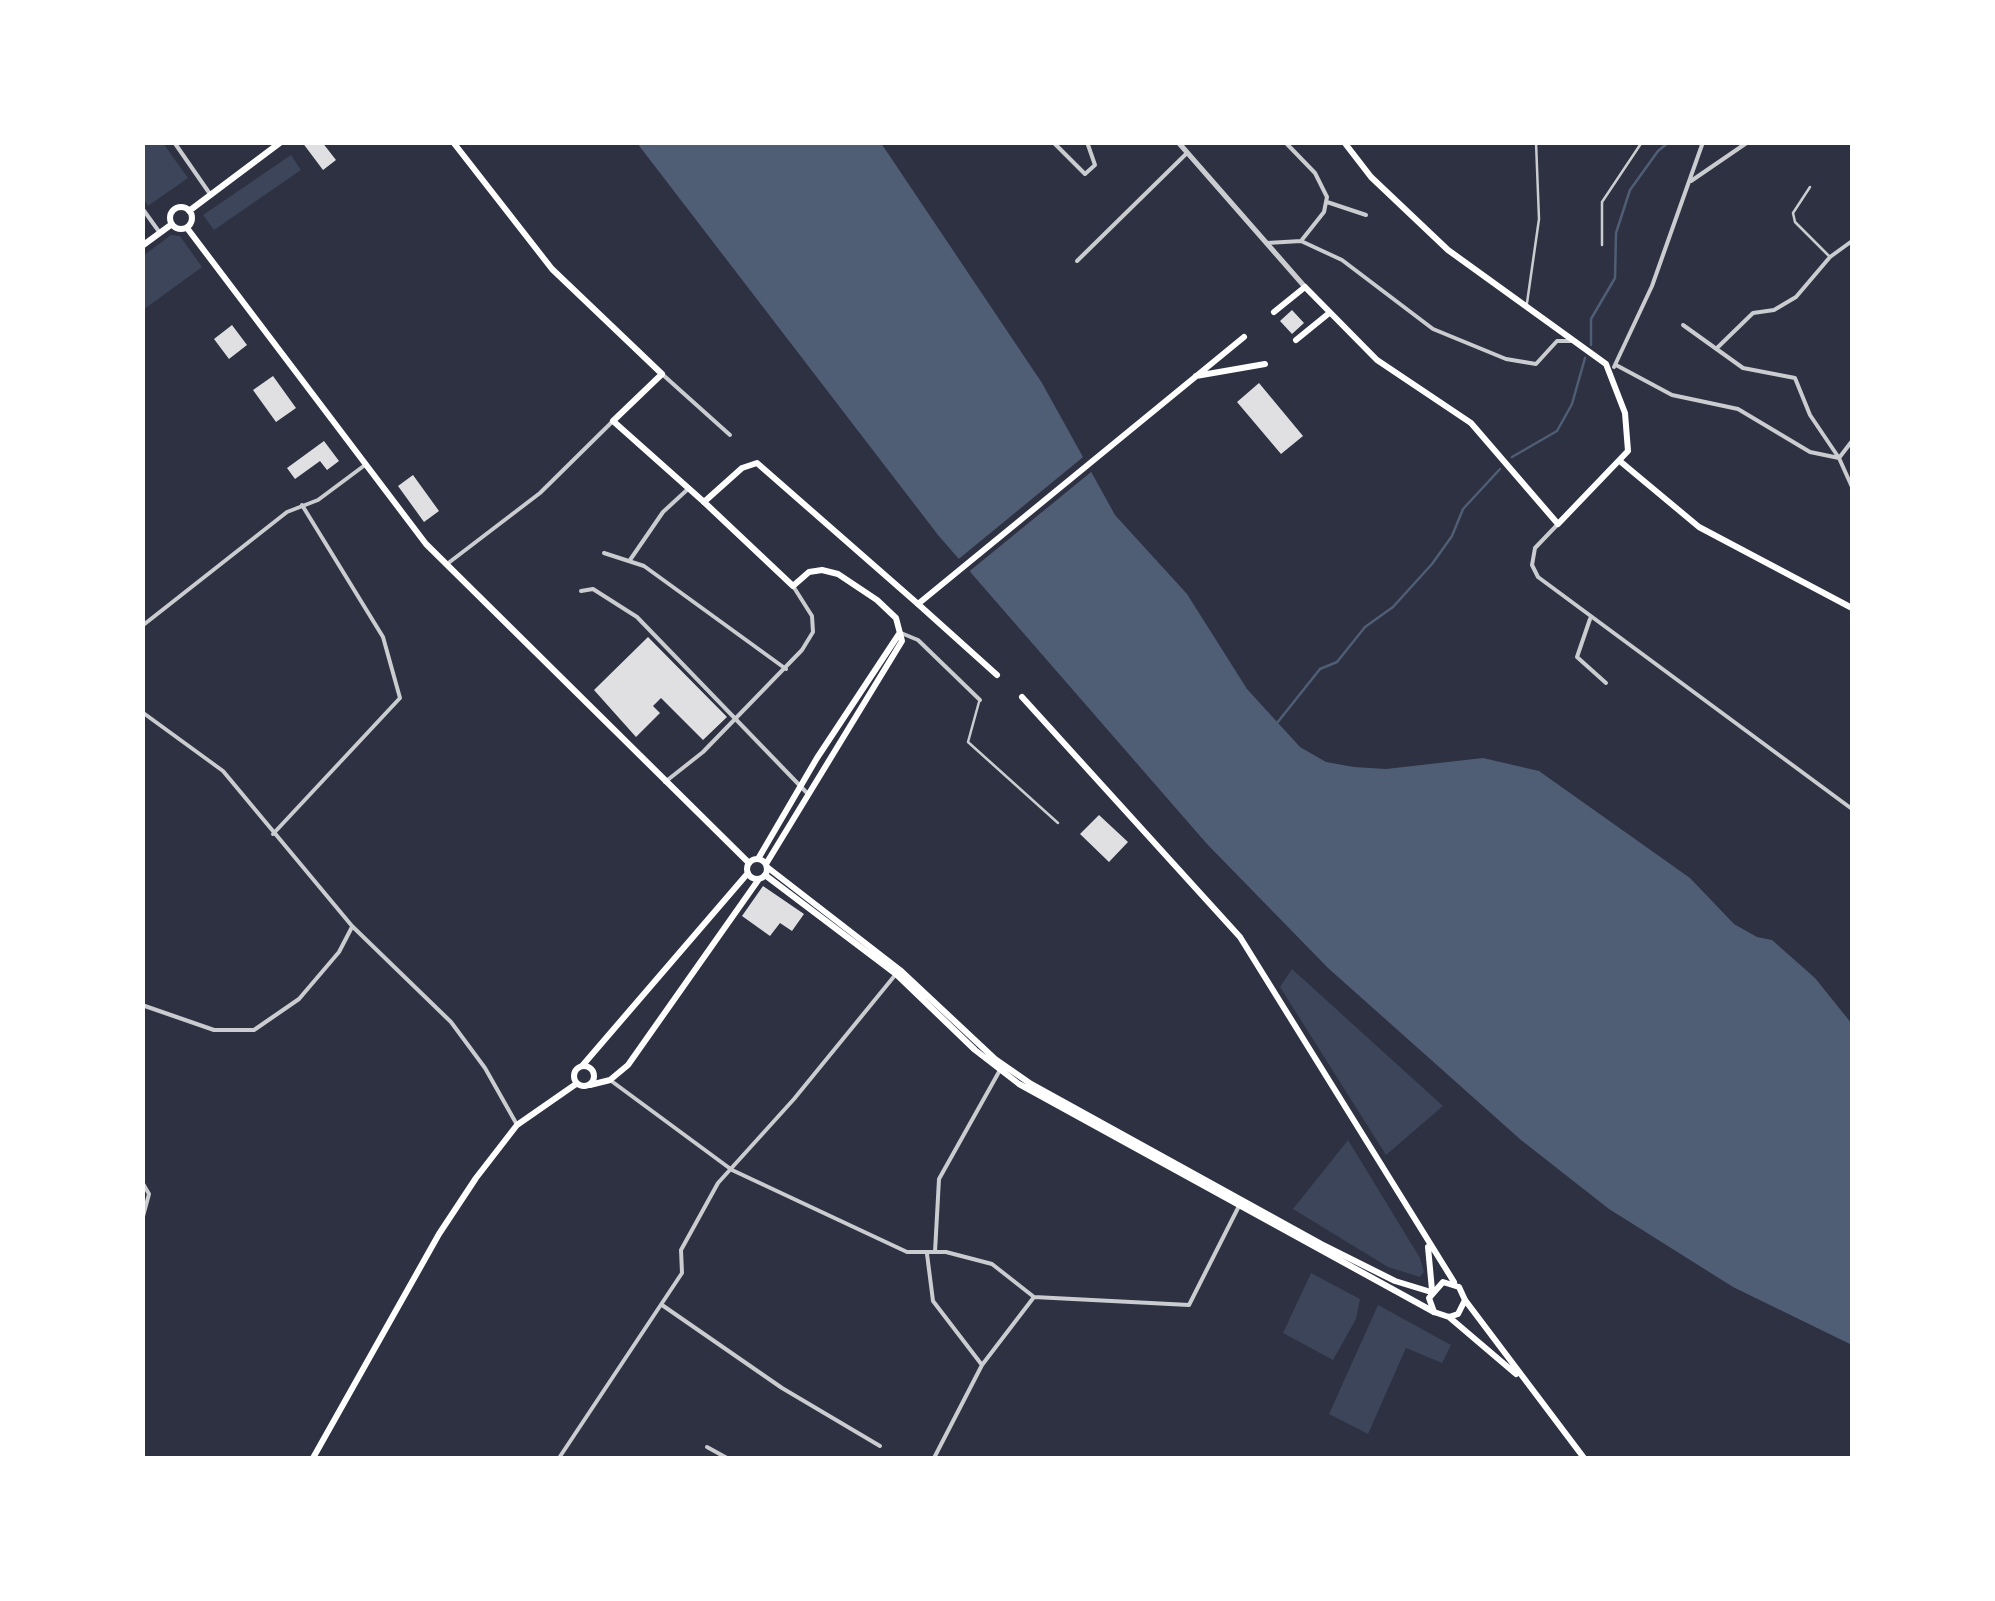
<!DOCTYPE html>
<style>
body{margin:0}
#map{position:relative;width:1995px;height:1601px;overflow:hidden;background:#2d3142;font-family:"Sofia Sans Condensed",sans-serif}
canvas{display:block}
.frame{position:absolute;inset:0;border:145px solid #fff;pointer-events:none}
</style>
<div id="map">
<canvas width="1995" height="1601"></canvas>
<div class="frame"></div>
</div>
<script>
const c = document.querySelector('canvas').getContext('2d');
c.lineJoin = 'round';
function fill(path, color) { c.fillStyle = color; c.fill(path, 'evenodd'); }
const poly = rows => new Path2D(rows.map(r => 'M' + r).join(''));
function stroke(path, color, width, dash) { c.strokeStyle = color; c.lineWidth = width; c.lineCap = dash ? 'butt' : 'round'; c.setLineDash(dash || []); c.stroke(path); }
fill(poly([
 [142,143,163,143,188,178,148,206,143,198],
 [291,155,301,170,214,230,203,215],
 [171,235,180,236,202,267,143,310,143,256],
 [1292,969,1443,1106,1386,1155,1280,987],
 [1348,1140,1420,1258,1424,1272,1420,1277,1388,1267,1293,1209],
 [1311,1273,1360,1299,1356,1319,1333,1360,1283,1333],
 [1378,1305,1451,1345,1442,1363,1406,1348,1368,1434,1329,1414]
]), '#3c4559');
fill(poly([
 [637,143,881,143,1042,383,1115,515,1187,594,1247,689,1300,747,1326,762,1354,767,1386,769,1483,758,1539,771,1690,878,1734,924,1757,937,1772,940,1815,978,1852,1024,1852,1345,1733,1287,1609,1209,1521,1140,1328,968,1207,844,938,535]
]), '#4f5d75');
fill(poly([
 [1088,453,1096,468,966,574,955,562]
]), '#2d3142');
stroke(poly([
 [1591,345,1591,319,1615,278,1616,233,1630,190,1658,151,1669,142],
 [1512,457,1557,431,1572,404,1585,358],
 [1277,723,1320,669,1337,662,1365,627,1393,607,1432,564,1452,536,1463,509,1500,469]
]), '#4f5d75', 2.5);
fill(poly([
 [302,142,322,142,336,160,323,170],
 [1292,310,1304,323,1292,334,1280,321],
 [232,325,247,345,229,359,214,339],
 [273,376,296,408,276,422,253,390],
 [1259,383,1303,436,1281,454,1237,402],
 [324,441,339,461,327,470,320,461,295,479,287,468],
 [413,475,439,511,424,522,398,486],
 [648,637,727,717,703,740,661,698,653,706,660,713,636,737,594,690],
 [1099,815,1128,842,1109,862,1080,834],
 [763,886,804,914,792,931,780,923,770,936,742,916]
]), '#e0e0e3');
stroke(poly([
 [1810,187,1793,213,1795,222,1829,256],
 [1602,245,1602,202,1642,142],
 [1527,303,1539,219,1536,142],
 [979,702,968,742,1058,823]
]), '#caccd0', 2.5);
stroke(poly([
 [174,142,210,194],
 [1053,142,1085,174,1095,165,1087,142],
 [1285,142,1315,173,1327,197,1324,212,1301,241],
 [1691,181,1748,142],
 [1327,202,1366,215],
 [142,208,160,233],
 [1267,243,1301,241,1342,260,1433,329,1506,359,1536,364,1557,341,1571,341],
 [1077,261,1187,153],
 [1683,325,1743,368,1795,378,1810,415,1839,458,1852,441],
 [1717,348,1753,313,1774,310,1796,297,1830,257,1852,241],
 [1616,365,1672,395,1738,409,1810,452,1839,458,1852,487],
 [1614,367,1652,286,1703,142],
 [662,374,730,435],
 [1558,524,1535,548,1532,565,1538,577,1852,809],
 [604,553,644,566,786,669],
 [630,560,663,512,688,489],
 [447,564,540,493,613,421],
 [581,591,593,589,637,617,807,793],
 [1590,619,1577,657,1606,683],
 [142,626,287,512,318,500,365,465],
 [901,633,918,640,980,700],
 [142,712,223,771,352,926,451,1022,485,1068,516,1123],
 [665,782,703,752,802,650,813,632,812,616,793,586],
 [273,834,400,698,383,637,302,505],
 [142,1005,214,1030,254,1030,299,999,339,952,352,927],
 [610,1080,732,1170,907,1252,946,1252,992,1264,1034,1297,1189,1305,1240,1204],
 [142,1182,149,1194,142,1220],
 [935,1252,939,1179,1000,1070],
 [927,1254,933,1301,982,1365],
 [662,1305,782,1388,880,1446],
 [707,1447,727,1458],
 [559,1458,682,1273,681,1250,718,1183,794,1099,896,974],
 [934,1458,982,1365,1034,1297]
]), '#caccd0', 4);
stroke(poly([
 [1178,142,1305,287]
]), '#caccd0', 5);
stroke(poly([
 [453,142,552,269,662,374,613,421,704,502],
 '170 218a11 11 0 1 1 22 0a11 11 0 1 1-22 0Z',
 [189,211,281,142],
 [187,228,426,544,749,863],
 [142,246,172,224],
 [767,867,900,970,995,1059,1031,1084,1321,1244,1395,1281,1431,1292],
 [765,875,896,974,975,1050,1019,1084,1434,1312]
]), '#fff', 6);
stroke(poly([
 [1621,462,1699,527,1852,608],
 '747 869a10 10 0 1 1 20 0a10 10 0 1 1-20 0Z',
 [758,859,817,758,899,634],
 [766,864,902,641,896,618,877,600,838,574,822,570,809,572,793,586,704,502,742,468,757,463,918,604],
 '574 1076a10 10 0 1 1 20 0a10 10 0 1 1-20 0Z',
 [582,1066,748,873],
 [590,1085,610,1080,628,1065,759,879],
 [313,1458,439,1234,476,1178,517,1125,576,1084]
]), '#fff', 6);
stroke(poly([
 [1274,312,1305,287,1377,360,1471,423,1558,524,1628,451,1625,413,1606,364,1448,250,1371,177,1344,142],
 [1296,340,1328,314],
 [1196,376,1265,364],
 [997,675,918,604,1244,337],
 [1022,697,1240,937,1454,1282],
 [1428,1247,1432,1290],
 [1465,1300,1458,1314,1449,1317,1434,1312,1429,1298,1443,1282,1459,1287,1465,1300,1584,1458],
 [1449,1317,1516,1374]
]), '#fff', 6);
</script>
